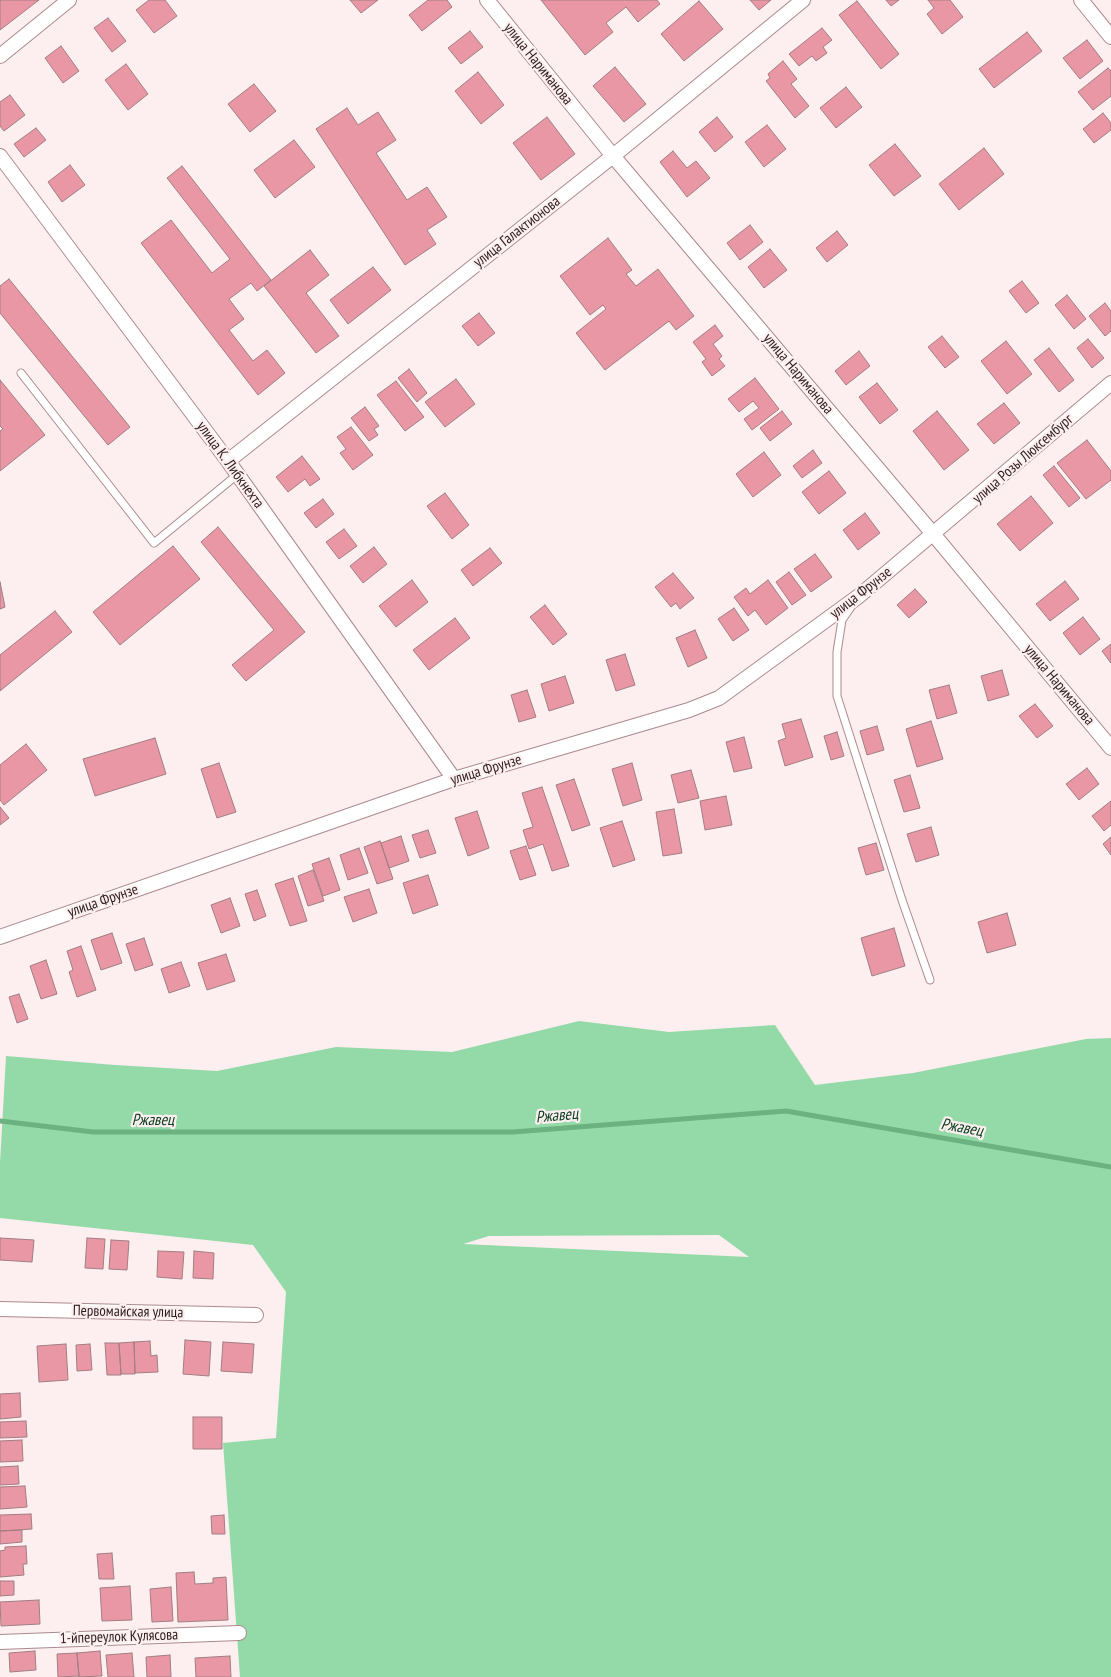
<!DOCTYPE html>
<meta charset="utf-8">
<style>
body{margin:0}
canvas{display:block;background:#fdeeef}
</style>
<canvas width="1111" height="1677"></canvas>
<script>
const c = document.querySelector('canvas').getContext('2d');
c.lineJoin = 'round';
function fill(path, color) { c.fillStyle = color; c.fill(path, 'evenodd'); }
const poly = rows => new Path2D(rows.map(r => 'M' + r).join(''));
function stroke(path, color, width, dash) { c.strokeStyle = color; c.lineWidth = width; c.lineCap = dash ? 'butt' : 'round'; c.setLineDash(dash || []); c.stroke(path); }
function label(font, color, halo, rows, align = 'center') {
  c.font = font + ' "PT Sans Narrow",sans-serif'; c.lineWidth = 4.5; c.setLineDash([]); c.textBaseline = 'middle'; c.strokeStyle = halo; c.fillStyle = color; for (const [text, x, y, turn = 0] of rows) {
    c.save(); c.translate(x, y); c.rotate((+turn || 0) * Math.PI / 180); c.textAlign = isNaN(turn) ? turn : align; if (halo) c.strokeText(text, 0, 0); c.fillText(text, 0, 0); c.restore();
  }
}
fill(poly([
 [579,1021,669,1032,775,1025,815,1085,913,1073,1086,1039,1111,1038,1111,1677,240,1677,223,1443,276,1438,286,1292,253,1245,0,1218,0,1163,6,1056,115,1065,217,1071,336,1047,452,1052],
 [719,1235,749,1257,463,1244,489,1236]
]), '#94d9a8');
stroke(poly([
 [0,1121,93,1132,513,1132,786,1111,1111,1167]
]), '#6cb281', 5);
const building = poly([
 [0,0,39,0,0,30,0,0],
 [149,0,165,0,177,16,154,33,136,10,149,0],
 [350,0,378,0,361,13,350,0],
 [428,0,447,0,452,7,422,31,409,15,428,0],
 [541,0,657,0,660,4,638,22,626,7,606,23,613,32,585,55,541,0],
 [750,0,771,0,759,10,750,0],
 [886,0,899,0,891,6,886,0],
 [928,0,950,0,963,17,942,34,927,14,934,8,928,0],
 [699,1,723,29,684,61,661,34,699,1],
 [857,1,899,54,881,69,839,15,857,1],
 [108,18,126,41,112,52,94,28,108,18],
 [822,28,832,40,823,47,827,53,816,61,812,56,799,66,789,54,822,28],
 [470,31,483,47,461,64,448,48,470,31],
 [1027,32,1042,51,994,88,979,69,1027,32],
 [1087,40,1103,61,1080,79,1063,58,1087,40],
 [61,46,79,71,63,83,45,58,61,46],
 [783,61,797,79,791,84,809,106,795,118,766,81,770,78,768,74,783,61],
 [126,64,148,94,128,110,105,80,126,64],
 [615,67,646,104,624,122,593,86,615,67],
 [1108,68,1111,71,1111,96,1093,110,1078,92,1108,68],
 [478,72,504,105,481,124,455,91,478,72],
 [254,84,276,111,250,132,228,104,254,84],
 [846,87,862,107,836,128,820,108,846,87],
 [10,95,25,115,4,131,0,126,0,102,10,95],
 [347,108,358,125,378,112,396,140,376,153,407,200,427,187,447,217,427,230,436,244,405,265,316,129,347,108],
 [1103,113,1111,123,1111,130,1094,143,1083,129,1103,113],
 [547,117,575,154,541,180,513,143,547,117],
 [717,117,733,137,715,152,699,132,717,117],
 [767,125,786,149,764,167,745,142,767,125],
 [36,128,46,140,24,157,14,144,36,128],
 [294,140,315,167,275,198,254,170,294,140],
 [895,144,921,176,894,196,869,165,895,144],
 [984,148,1004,174,959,210,939,184,984,148],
 [673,151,687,168,696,161,710,178,687,197,660,162,673,151],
 [70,165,85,185,62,202,48,182,70,165],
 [182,166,271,280,257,291,251,283,229,299,244,319,229,330,253,361,267,350,285,373,258,395,141,243,171,220,212,273,230,259,167,178,182,166],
 [750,225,763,242,740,260,727,243,750,225],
 [837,231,848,245,827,262,816,248,837,231],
 [608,238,632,270,626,274,636,286,658,269,694,316,676,330,669,321,605,370,576,333,606,309,603,305,590,315,560,276,608,238],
 [770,249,787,270,764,288,748,267,770,249],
 [310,250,329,275,306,293,339,336,316,353,264,286,310,250],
 [373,267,391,290,348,324,330,300,373,267],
 [9,279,130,427,108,445,0,313,0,286,9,279],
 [1022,281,1039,303,1026,313,1009,291,1022,281],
 [1067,295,1086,319,1074,329,1055,305,1067,295],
 [1105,303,1111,311,1111,331,1105,336,1089,316,1105,303],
 [479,313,495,333,478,346,462,326,479,313],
 [715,325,723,336,713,344,722,356,719,359,725,366,712,376,702,362,706,359,693,342,715,325],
 [942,336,959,357,945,368,928,347,942,336],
 [1088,339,1104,358,1092,368,1077,348,1088,339],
 [1006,341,1032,374,1007,394,981,361,1006,341],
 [1049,348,1074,380,1059,392,1034,360,1049,348],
 [859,351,870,366,846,385,835,371,859,351],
 [409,369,427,393,417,402,398,378,409,369],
 [755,378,779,409,752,430,744,419,759,408,753,401,739,412,728,399,755,378],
 [456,379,475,404,445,427,425,402,456,379],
 [0,380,45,435,0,471,0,431,3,429,0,426,0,380],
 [396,381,424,417,405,431,377,395,396,381],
 [877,383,898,410,880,424,859,397,877,383],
 [1004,403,1020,423,994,444,977,424,1004,403],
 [365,407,379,426,374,429,378,435,369,441,351,418,365,407],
 [782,411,792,424,770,441,760,428,782,411],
 [937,411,969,450,944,470,913,431,937,411],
 [351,427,373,455,353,470,340,453,346,449,337,437,351,427],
 [1087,440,1111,471,1111,480,1086,499,1057,463,1087,440],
 [813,450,822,463,802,478,793,466,813,450],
 [764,452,781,475,753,497,736,474,764,452],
 [302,456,320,479,310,486,305,479,288,492,276,477,302,456],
 [1054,466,1080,498,1069,507,1043,475,1054,466],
 [829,471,846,493,819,514,802,492,829,471],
 [445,493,469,525,452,539,427,506,445,493],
 [1031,496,1053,523,1020,551,997,524,1031,496],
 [323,499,334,514,316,528,304,513,323,499],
 [865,513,880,533,858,550,843,530,865,513],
 [218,527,305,632,246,681,232,665,274,630,201,542,218,527],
 [344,529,357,546,339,559,326,542,344,529],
 [173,546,200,579,120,645,93,612,173,546],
 [374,547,387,564,363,583,350,566,374,547],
 [490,548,502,563,473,586,461,570,490,548],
 [815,554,832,577,811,592,794,569,815,554],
 [789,572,806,595,792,605,776,582,789,572],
 [673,573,694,598,680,609,676,603,671,607,655,587,673,573],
 [412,580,428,602,396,627,379,606,412,580],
 [768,580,788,608,766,625,755,610,748,616,734,597,746,588,750,594,768,580],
 [1065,581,1079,599,1050,621,1036,604,1065,581],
 [0,582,5,607,0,609,0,582],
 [915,589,927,602,909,618,897,605,915,589],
 [545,605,567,634,553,645,530,617,545,605],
 [734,608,749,630,733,641,718,619,734,608],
 [55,611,72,632,0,691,0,655,55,611],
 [1083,617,1100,639,1080,655,1063,633,1083,617],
 [455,618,470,638,429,670,413,650,455,618],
 [695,630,707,658,688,667,676,638,695,630],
 [1111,644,1111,663,1102,651,1111,644],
 [625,654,635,685,616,691,606,660,625,654],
 [1002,670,1009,695,988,701,981,676,1002,670],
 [565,676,574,703,549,711,541,684,565,676],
 [949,685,957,713,937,719,929,690,949,685],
 [527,690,536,717,519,722,511,695,527,690],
 [1035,704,1053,726,1037,738,1019,716,1035,704],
 [801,719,813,757,785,766,778,741,786,738,782,724,801,719],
 [931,721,943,759,917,767,906,729,931,721],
 [877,726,884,750,867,755,860,731,877,726],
 [837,732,844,756,831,760,824,736,837,732],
 [744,737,752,768,734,772,726,742,744,737],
 [155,738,166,774,95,796,83,759,155,738],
 [26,744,47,770,4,805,0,800,0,765,26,744],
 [219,763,236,812,217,818,201,769,219,763],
 [632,763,642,800,623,806,612,769,632,763],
 [1087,768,1099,784,1079,800,1066,784,1087,768],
 [691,770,699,798,678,803,671,775,691,770],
 [910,775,920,808,904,812,894,780,910,775],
 [574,779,590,825,572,831,556,785,574,779],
 [542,787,569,866,552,871,543,844,529,849,523,830,533,827,522,793,542,787],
 [726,796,732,825,705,830,700,801,726,796],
 [1111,801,1111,825,1104,831,1092,816,1111,801],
 [0,807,9,818,0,825,0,807],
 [674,809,682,853,663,856,656,812,674,809],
 [477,811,489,848,468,856,455,818,477,811],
 [622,821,635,860,613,867,600,828,622,821],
 [931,827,939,855,916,862,907,834,931,827],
 [428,830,436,853,420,858,412,835,428,830],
 [401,836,409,861,389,868,381,843,401,836],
 [1111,837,1111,855,1103,844,1111,837],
 [380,841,393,879,377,884,364,847,380,841],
 [876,843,884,870,866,875,858,848,876,843],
 [526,846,536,875,520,880,510,851,526,846],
 [359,848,368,873,348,880,340,855,359,848],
 [329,858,340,890,323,896,312,864,329,858],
 [313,870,324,901,308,906,298,876,313,870],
 [428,875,438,905,413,914,403,883,428,875],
 [293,878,307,921,290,926,275,884,293,878],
 [369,889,377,913,353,922,344,897,369,889],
 [257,890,266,916,254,921,245,894,257,890],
 [230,898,240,926,221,933,211,905,230,898],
 [1007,913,1016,945,987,953,978,922,1007,913],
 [894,928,905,966,872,976,861,938,894,928],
 [112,933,122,963,101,970,91,940,112,933],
 [144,938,153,965,135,971,126,944,144,938],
 [81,946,96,990,77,997,69,972,73,970,67,951,81,946],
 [226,954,235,981,207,990,198,963,226,954],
 [46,960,57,994,41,999,30,966,46,960],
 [181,962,190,986,169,993,161,969,181,962],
 [19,994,28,1019,17,1023,9,997,19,994],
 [0,1238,34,1240,32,1262,0,1260,0,1238],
 [87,1238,105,1239,103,1269,85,1268,87,1238],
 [111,1240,129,1241,127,1270,109,1269,111,1240],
 [158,1251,184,1252,182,1279,157,1277,158,1251],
 [194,1251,214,1253,213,1279,193,1278,194,1251],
 [185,1340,211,1342,209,1376,183,1374,185,1340],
 [150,1341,151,1356,157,1355,158,1372,135,1373,134,1342,150,1341],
 [134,1342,135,1374,121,1374,119,1343,134,1342],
 [223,1342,254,1344,252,1373,221,1371,223,1342],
 [105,1343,119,1343,121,1375,107,1375,105,1343],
 [66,1344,68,1380,39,1382,37,1346,66,1344],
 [90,1344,92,1370,77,1371,76,1345,90,1344],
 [20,1393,21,1417,0,1419,0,1394,20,1393],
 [193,1417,222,1417,222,1449,193,1449,193,1417],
 [26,1421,27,1437,0,1438,0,1422,26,1421],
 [22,1440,23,1461,0,1462,0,1441,22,1440],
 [18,1466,19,1484,0,1485,0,1467,18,1466],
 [25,1486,27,1507,0,1509,0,1487,25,1486],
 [31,1514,32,1529,0,1531,0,1515,31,1514],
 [224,1515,225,1534,212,1534,211,1516,224,1515],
 [22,1530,22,1542,0,1544,0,1531,22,1530],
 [26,1546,27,1564,23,1564,24,1575,0,1577,0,1551,5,1550,5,1547,26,1546],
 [112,1553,114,1579,99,1579,97,1554,112,1553],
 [194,1572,195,1584,213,1583,213,1578,226,1577,228,1620,178,1622,176,1573,194,1572],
 [0,1581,14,1581,14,1595,0,1596,0,1581],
 [130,1586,132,1620,102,1621,100,1588,130,1586],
 [171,1587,173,1621,152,1622,150,1589,171,1587],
 [39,1600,40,1624,1,1626,0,1602,39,1600],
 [35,1651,36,1670,10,1672,9,1653,35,1651],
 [100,1651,102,1676,79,1677,77,1653,100,1651],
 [77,1653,79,1676,58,1677,57,1654,77,1653],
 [132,1653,134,1677,108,1677,106,1655,132,1653],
 [170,1655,171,1677,147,1677,146,1657,170,1655],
 [230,1656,231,1677,196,1677,195,1658,230,1656]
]);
fill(building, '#ea97a5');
stroke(building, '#a07e83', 1);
const lane = poly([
 [21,373,154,543,237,475],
 [851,607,842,620,837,652,837,696,902,900,930,980]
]);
const street = poly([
 [487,0,613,156,934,535,1111,748],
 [1081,0,1111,37],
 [0,56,69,0],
 [0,156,228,461,454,779],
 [228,461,613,156,803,0],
 [0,937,454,779,689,710,719,698,859,596,1111,383],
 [0,1309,256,1315],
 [0,1642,239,1633]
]);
stroke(lane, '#ac8a8e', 9);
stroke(street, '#ac8a8e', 16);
stroke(lane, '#fff', 7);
stroke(street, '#fff', 14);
label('15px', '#2a1d1f', '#fdeeef', [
 ["улица Нариманова",538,64,51],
 ["улица Галактионова",517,232,-38],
 ["улица Нариманова",798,374,50],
 ["улица Розы Люксембург",1023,459,-41],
 ["улица К. Либкнехта",230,465,54],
 ["улица Фрунзе",861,593,-38],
 ["улица Нариманова",1059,685,50],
 ["улица Фрунзе",486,770,-17],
 ["улица Фрунзе",103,901,-19],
 ["Первомайская улица",128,1312,1],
 ["1-йпереулок Кулясова",119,1637,-2]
]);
label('italic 16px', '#0a4121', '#fdeeef', [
 ["Ржавец",557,1116,-5],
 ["Ржавец",153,1120],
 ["Ржавец",962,1128,10]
]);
</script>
